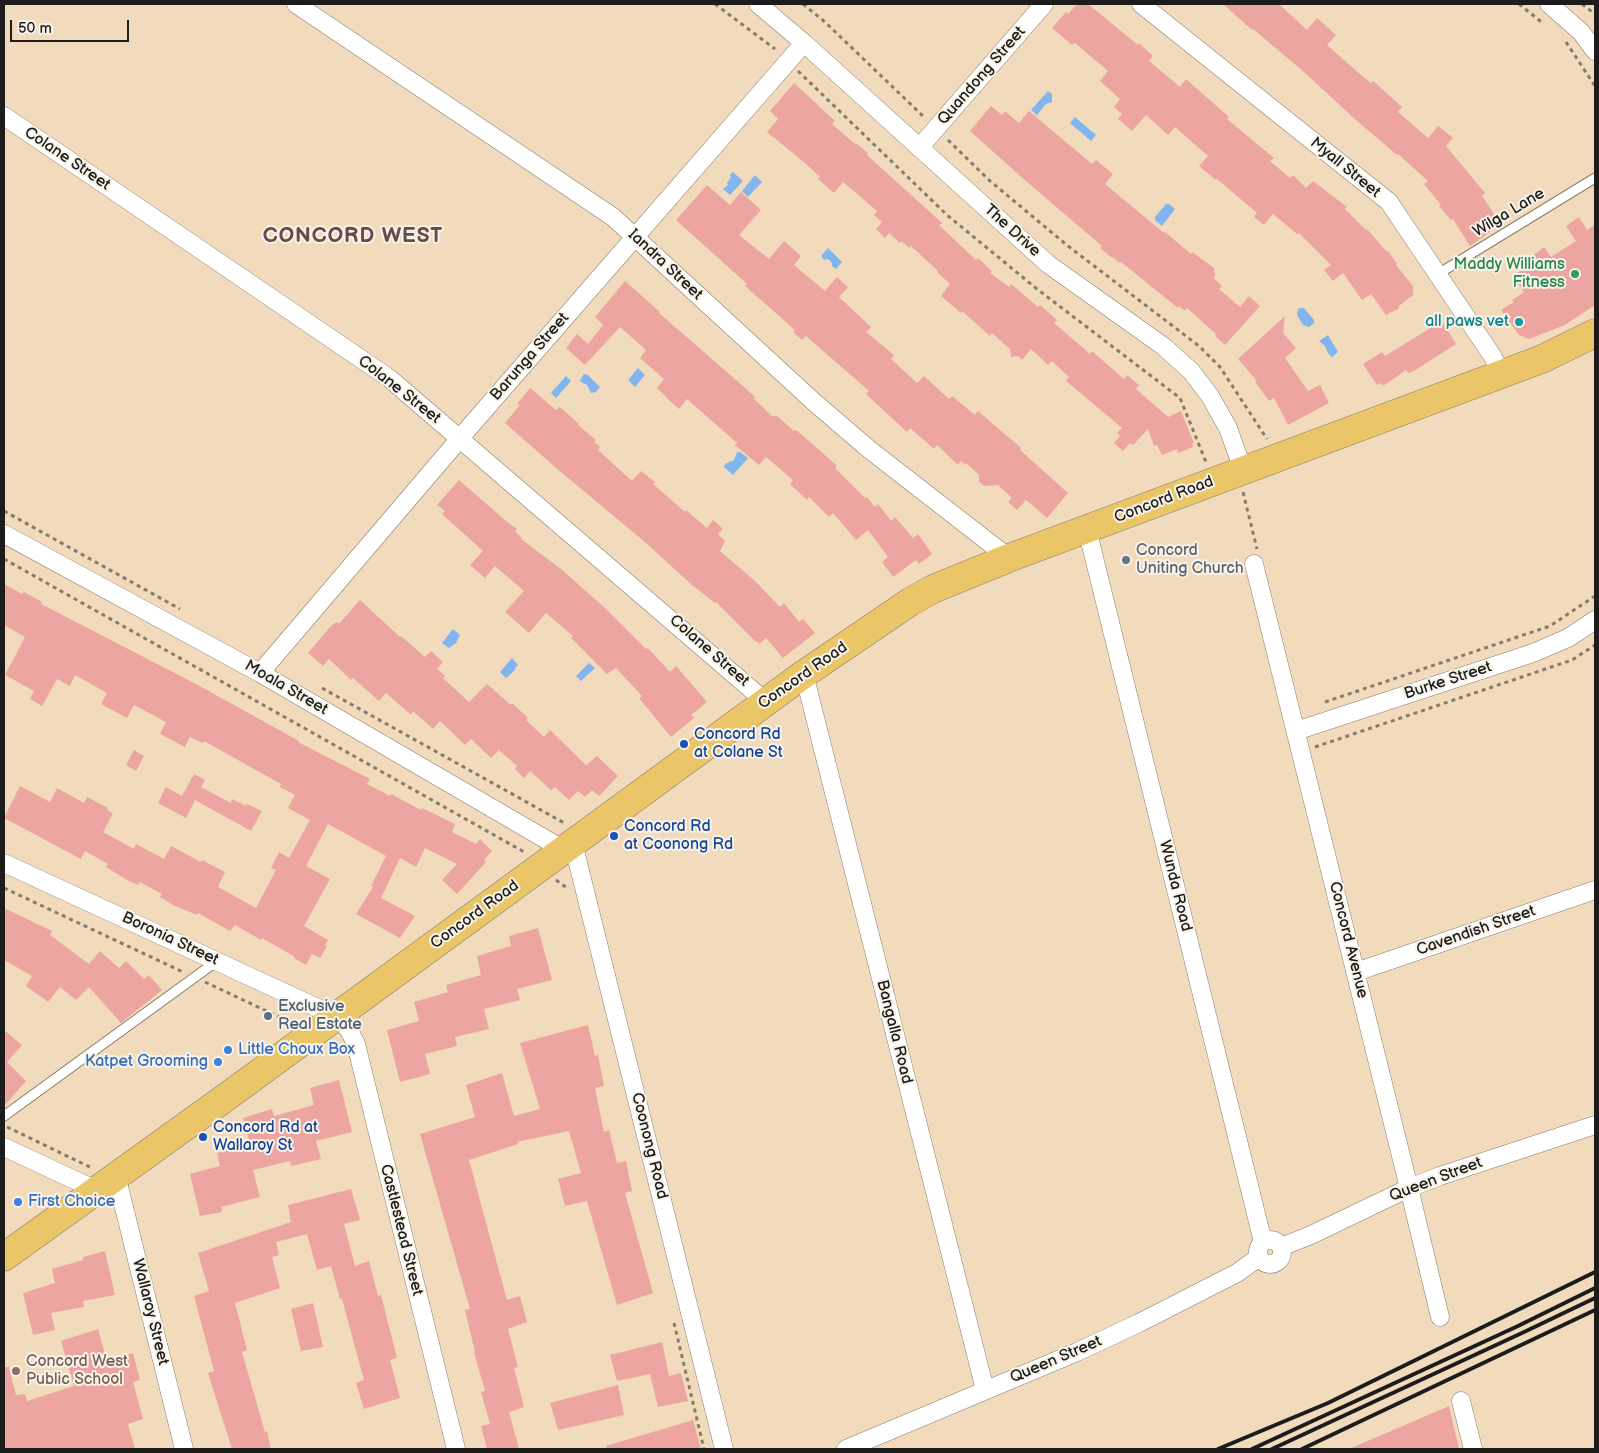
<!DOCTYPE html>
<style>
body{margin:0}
#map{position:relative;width:1599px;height:1453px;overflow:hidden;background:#f2dbbc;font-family:"Balsamiq Sans",sans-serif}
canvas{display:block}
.frame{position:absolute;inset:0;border:5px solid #1c1c1c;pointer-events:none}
.scale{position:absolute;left:10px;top:20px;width:119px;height:22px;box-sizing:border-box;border:2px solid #1c1c1c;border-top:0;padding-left:6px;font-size:15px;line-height:18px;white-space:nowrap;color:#1c1c1c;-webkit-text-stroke:4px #f7f3e8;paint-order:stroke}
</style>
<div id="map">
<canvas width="1599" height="1453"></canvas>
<div class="frame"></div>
<div class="scale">50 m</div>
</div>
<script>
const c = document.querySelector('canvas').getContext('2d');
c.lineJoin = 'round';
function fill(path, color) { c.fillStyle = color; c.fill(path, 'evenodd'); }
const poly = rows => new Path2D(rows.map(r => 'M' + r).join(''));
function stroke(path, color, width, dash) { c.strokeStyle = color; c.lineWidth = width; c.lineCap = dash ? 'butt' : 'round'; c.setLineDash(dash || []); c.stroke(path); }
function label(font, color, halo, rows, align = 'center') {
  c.font = font + ' "Balsamiq Sans",sans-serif'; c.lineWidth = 4; c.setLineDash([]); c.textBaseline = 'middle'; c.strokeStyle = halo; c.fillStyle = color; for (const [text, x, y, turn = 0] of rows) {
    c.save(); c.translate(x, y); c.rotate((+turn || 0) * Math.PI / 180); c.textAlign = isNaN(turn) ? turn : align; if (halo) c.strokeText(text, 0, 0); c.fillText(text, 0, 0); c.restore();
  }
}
fill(poly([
 [1048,91,1052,94,1052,102,1046,104,1037,115,1031,110],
 [1075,117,1096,135,1091,141,1070,123],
 [733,172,743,181,730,195,723,189,728,185,727,183,731,177,730,175],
 [755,175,762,182,748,197,742,191],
 [1166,204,1169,204,1175,209,1162,226,1155,220,1155,217],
 [828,248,842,262,836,269,832,266,832,263,828,259,824,260,821,256],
 [1301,308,1304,308,1314,320,1314,323,1309,327,1303,325,1297,315,1298,309],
 [1328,335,1338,352,1332,357,1328,353,1325,346,1319,341],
 [638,368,645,375,635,387,628,380],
 [584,374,588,375,600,387,596,392,591,393,587,385,581,382,580,380],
 [566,376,571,381,556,398,551,393],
 [737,452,740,452,748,458,733,475,724,467,725,464,734,460],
 [453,629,460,635,456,643,449,648,442,643],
 [512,658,518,665,515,668,516,669,506,678,500,672],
 [589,663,595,668,581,681,576,676]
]), '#81b5ef');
fill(poly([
 [1077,4,1088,4,1138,45,1139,43,1153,56,1149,61,1180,87,1186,79,1229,117,1227,119,1274,158,1270,161,1290,178,1293,175,1306,188,1313,181,1347,207,1345,209,1366,230,1367,229,1387,252,1388,251,1397,264,1396,265,1413,286,1413,295,1399,306,1398,309,1386,315,1371,294,1362,300,1343,273,1333,281,1324,270,1331,265,1299,233,1297,234,1273,214,1264,225,1254,217,1257,213,1217,179,1216,180,1199,166,1208,156,1175,127,1168,135,1146,115,1132,131,1118,119,1122,114,1114,107,1120,99,1100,81,1108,71,1075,43,1072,45,1052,28,1066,12,1068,14],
 [1223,4,1279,4,1307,30,1317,18,1336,35,1327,45,1361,75,1371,83,1373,81,1402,107,1398,112,1428,138,1438,126,1453,138,1446,146,1485,193,1482,196,1501,224,1470,246,1453,219,1451,220,1439,206,1441,205,1424,184,1428,181,1398,154,1397,155,1357,121,1304,72,1253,29,1252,30],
 [794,83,835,121,832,124,855,144,856,143,868,153,867,155,942,223,939,225,976,260,978,258,992,271,990,273,1009,287,1011,284,1038,307,1040,305,1057,320,1054,323,1090,354,1092,351,1124,379,1127,375,1139,385,1136,389,1168,417,1181,411,1194,443,1192,443,1193,447,1178,453,1177,449,1162,455,1157,445,1154,446,1148,429,1133,445,1130,443,1123,451,1114,443,1120,436,1117,433,1122,428,1066,381,1069,377,1052,361,1048,365,1031,349,1022,360,1018,356,1011,357,1010,349,992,333,990,336,962,311,961,313,941,296,950,284,937,272,938,271,911,246,910,248,901,241,900,243,889,233,885,238,876,229,882,222,874,215,877,211,843,182,834,193,818,179,820,177,805,163,767,132,778,119,770,111],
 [991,106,1002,115,1005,111,1019,123,1029,111,1092,164,1096,160,1113,174,1105,184,1164,233,1165,232,1191,254,1192,252,1214,268,1215,276,1213,278,1222,286,1219,289,1240,307,1249,296,1260,306,1225,345,1215,336,1216,334,1187,308,1185,311,1179,306,1178,308,1121,262,1120,263,1113,257,1112,258,1100,248,1102,246,1027,182,970,131],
 [707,185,730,205,741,192,761,210,739,235,769,259,784,241,801,256,794,265,825,291,837,277,848,287,839,297,871,327,866,332,894,355,891,359,917,383,924,376,949,399,952,396,975,415,978,411,1021,448,1020,450,1068,493,1047,518,1026,500,1017,510,1008,502,1012,498,998,485,984,486,979,482,979,475,966,463,965,465,961,461,958,465,937,445,934,449,910,428,907,432,866,394,869,391,806,336,802,340,793,332,795,330,745,286,747,284,676,220],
 [1579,217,1587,230,1595,225,1595,305,1565,325,1529,339,1519,335,1501,310,1514,302,1512,300,1524,292,1513,276,1537,260,1534,255,1544,247,1551,257,1576,241,1566,226],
 [625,281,660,312,659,313,743,386,755,397,754,399,772,416,777,416,794,431,796,430,815,446,837,466,835,468,865,498,867,497,875,507,878,504,891,521,895,517,913,538,918,534,932,554,919,564,916,560,893,577,882,562,888,557,868,530,856,540,833,513,829,517,809,497,807,500,790,484,793,480,766,457,759,465,735,445,737,443,687,399,679,409,671,402,657,388,664,379,640,358,646,350,620,327,585,365,566,348,577,334,588,344,603,325,595,317],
 [1285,316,1283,333,1296,348,1285,358,1308,391,1320,385,1329,403,1288,425,1274,398,1269,401,1255,382,1257,381,1238,359],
 [1442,321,1456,344,1414,371,1408,373,1406,370,1383,386,1381,383,1377,385,1363,364,1382,352,1385,356],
 [530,388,556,410,560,407,579,424,578,425,596,440,594,442,600,447,598,450,632,481,641,471,655,482,653,484,685,512,686,510,707,528,713,520,723,529,718,534,725,541,720,551,755,581,780,607,784,603,799,622,803,619,815,633,783,658,766,638,759,644,757,641,756,642,716,602,715,603,692,585,646,543,555,467,505,423,520,405,517,404],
 [459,480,506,521,517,529,515,531,522,538,521,539,561,569,606,609,646,649,648,648,670,672,676,666,707,702,691,715,694,718,671,737,639,698,642,696,616,668,607,674,571,638,573,636,546,613,529,633,505,612,524,591,495,566,485,578,470,565,483,551,442,514,445,511,437,505],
 [4,584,22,594,24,592,42,602,41,604,196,684,299,741,298,742,370,779,367,784,390,796,391,794,421,810,422,808,455,824,452,832,476,844,480,839,492,851,484,860,486,862,457,894,442,880,457,864,425,848,416,867,400,858,381,898,415,916,400,938,356,914,373,887,371,886,386,856,328,824,306,866,330,879,304,926,328,940,325,945,327,946,320,958,312,954,306,965,294,958,295,957,262,938,261,940,235,925,230,931,198,913,197,915,173,905,160,897,162,894,140,882,138,885,127,880,106,867,108,864,85,851,81,859,4,818,20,786,50,802,57,788,84,803,87,797,108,808,107,810,113,813,103,832,134,849,136,844,164,859,171,846,201,862,202,860,225,872,218,887,256,908,276,870,271,868,279,852,289,858,310,820,288,808,295,795,280,787,281,784,204,741,203,743,190,737,185,747,160,734,166,722,134,705,127,718,101,704,107,693,75,675,70,686,57,679,42,706,30,699,34,691,5,675,25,637,4,625],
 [360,600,400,637,401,636,425,657,431,651,443,662,437,669,445,676,443,678,469,702,487,684,511,705,512,703,528,718,526,720,544,737,550,730,586,765,597,756,618,776,599,796,592,790,585,797,578,791,569,800,555,787,551,790,530,771,524,778,515,769,517,766,499,750,491,758,471,739,465,745,440,721,433,729,413,711,411,715,386,693,379,701,353,678,351,680,329,659,323,666,308,653,330,627,336,622,339,624],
 [134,750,144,756,136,771,126,765],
 [194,774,205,780,201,787,231,803,232,799,246,806,247,804,262,811,251,831,195,800,186,818,158,803,166,787,182,796],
 [4,908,52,931,50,935,89,964,100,951,119,968,126,961,144,979,149,975,162,990,121,1023,89,987,76,1000,60,987,48,1002,26,986,32,976,4,960],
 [538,928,552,980,517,989,520,1000,484,1009,489,1029,455,1037,457,1046,425,1054,430,1074,400,1082,387,1030,419,1021,414,1002,448,992,446,985,481,975,477,956,511,946,509,936],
 [588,1025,595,1056,598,1055,604,1086,595,1088,604,1132,609,1130,617,1163,626,1161,632,1191,625,1193,653,1293,617,1305,587,1201,565,1206,558,1179,581,1173,569,1131,517,1142,518,1144,469,1160,507,1300,520,1296,527,1322,508,1329,518,1367,514,1368,524,1407,509,1412,519,1449,487,1449,481,1426,490,1424,481,1392,485,1391,474,1352,475,1352,465,1310,470,1309,420,1134,475,1117,466,1085,502,1073,514,1116,540,1109,520,1043],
 [4,1030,22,1045,7,1062,26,1081,4,1106],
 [339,1080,352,1132,316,1141,321,1159,291,1166,290,1161,253,1170,260,1197,221,1207,222,1212,200,1216,190,1174,220,1166,217,1153,250,1144,243,1118,272,1109,274,1116,314,1105,310,1088],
 [351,1189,360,1220,344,1224,355,1266,369,1261,378,1296,381,1295,397,1358,390,1360,400,1398,364,1409,356,1383,364,1380,342,1299,340,1299,331,1266,317,1270,307,1234,276,1242,279,1255,272,1257,280,1288,235,1303,247,1350,242,1352,265,1432,267,1431,271,1449,232,1449,208,1373,214,1371,194,1296,209,1291,198,1253,291,1222,288,1205],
 [105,1251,115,1295,83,1301,84,1307,51,1313,55,1330,33,1335,23,1293,55,1283,52,1269,83,1260,83,1257],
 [313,1303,323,1347,301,1351,291,1309],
 [98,1329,107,1362,133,1353,140,1380,133,1382,143,1419,128,1424,135,1449,4,1449,4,1367,9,1367,16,1395,25,1394,27,1401,74,1386,61,1341],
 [662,1342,669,1376,681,1373,688,1401,658,1407,650,1374,617,1381,610,1355],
 [618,1385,624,1415,558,1430,550,1403],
 [1449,1406,1459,1449,1349,1449],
 [693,1420,701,1449,606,1449,606,1446]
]), '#eca5a0');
const lane = poly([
 [1438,274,1595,178],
 [4,1116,217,961]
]);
const street = poly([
 [296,4,613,217,814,402,870,450,1009,558],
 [758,4,804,43,1048,264,1163,346,1191,371,1210,396,1228,428,1243,470],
 [1141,4,1389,202,1493,357,1501,374],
 [1549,4,1581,32,1595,51],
 [4,116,389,378,766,702],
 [919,148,1044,4],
 [1087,529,1263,1242],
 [4,534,260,673,564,850],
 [1254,564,1409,1188,1440,1317],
 [260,673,473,423,804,43],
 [804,674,985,1390],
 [1296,731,1533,653,1568,638,1595,620],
 [573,843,724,1449],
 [4,863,335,1016,349,1030,356,1044,456,1449],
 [1356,972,1595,890],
 [4,1147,96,1190],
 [116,1175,184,1449],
 '1258 1252a12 12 0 1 1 24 0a12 12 0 1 1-24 0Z',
 [1281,1247,1311,1235,1409,1188,1440,1176,1595,1125],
 [1461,1401,1473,1449],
 [846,1449,1077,1352,1139,1323,1237,1273,1259,1257]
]);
const primary = poly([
 [4,1257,229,1095,804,674,910,602,933,589,1009,558,1542,359,1595,333]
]);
stroke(lane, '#877c6c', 11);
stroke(street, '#877c6c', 19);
stroke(primary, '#877c6c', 29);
stroke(poly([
 [715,4,775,49],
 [803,4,825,22,925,118],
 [1519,4,1544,24],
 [1582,4,1595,14],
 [1566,42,1595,86],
 [798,71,947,215,1037,289,1180,398,1206,462],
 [948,140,990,181,1068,246,1199,346,1220,367,1267,439],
 [1243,492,1257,549],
 [4,511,180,609],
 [4,559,526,853],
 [322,688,566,824],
 [1325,702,1550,626,1595,596],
 [1315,747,1572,660,1595,645],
 [556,880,567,888],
 [4,888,183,972],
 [205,982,290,1022],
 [7,1127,92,1168],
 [674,1323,704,1449]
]), '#877c6c', 3, [4, 4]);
stroke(lane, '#fff', 9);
stroke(street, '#fff', 18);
stroke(primary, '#ebc669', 28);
stroke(poly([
 [1218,1449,1328,1403,1595,1272],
 [1252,1449,1518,1326,1595,1288],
 [1272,1449,1522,1333,1595,1298],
 [1302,1449,1595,1310]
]), '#1c1c1c', 4);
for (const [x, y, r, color] of [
 [1575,274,5,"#2e9e5b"],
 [1519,322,5,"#0f9aa8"],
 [1126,560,5,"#6b7280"],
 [684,744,5,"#1a4fb4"],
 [614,836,5,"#1a4fb4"],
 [268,1016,5,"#5c6f8a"],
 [228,1050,5,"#3f7fe0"],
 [218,1062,5,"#3f7fe0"],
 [203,1137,5,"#1a4fb4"],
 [18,1202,5,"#3f7fe0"],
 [16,1371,5,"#8d6e63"]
]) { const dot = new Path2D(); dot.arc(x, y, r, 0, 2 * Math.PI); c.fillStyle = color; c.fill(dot); stroke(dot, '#f7f3e8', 2); }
label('16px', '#1c1c1c', '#f7f3e8', [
 ["Quandong Street",982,76,-49],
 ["Colane Street",67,159,34],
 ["Myall Street",1345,168,39],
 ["Wilga Lane",1509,213,-31],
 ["The Drive",1012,231,42],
 ["Iandra Street",665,265,43],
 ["Barunga Street",530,357,-49],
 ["Colane Street",399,390,38],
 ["Concord Road",1164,500,-21],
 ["Colane Street",709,651,41],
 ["Concord Road",803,676,-35],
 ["Burke Street",1448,681,-18],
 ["Moala Street",286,688,30],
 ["Wunda Road",1175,886,76],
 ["Concord Road",475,915,-36],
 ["Cavendish Street",1476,931,-19],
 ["Boronia Street",170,939,25],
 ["Concord Avenue",1348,940,76],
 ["Bangalla Road",894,1032,76],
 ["Coonong Road",649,1146,76],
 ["Queen Street",1436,1180,-21],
 ["Castlestead Street",401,1230,76],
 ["Wallaroy Street",150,1312,76],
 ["Queen Street",1056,1360,-23]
]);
label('16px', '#27864d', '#f7f3e8', [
 ["Maddy Williams",1565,265],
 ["Fitness",1565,283]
], 'right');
label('16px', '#0d838f', '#f7f3e8', [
 ["all paws vet",1509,322]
], 'right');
label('16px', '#5b616d', '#f7f3e8', [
 ["Concord",1136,551],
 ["Uniting Church",1136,569]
], 'left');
label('16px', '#164399', '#f7f3e8', [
 ["Concord Rd",694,735],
 ["at Colane St",694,753],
 ["Concord Rd",624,827],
 ["at Coonong Rd",624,845],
 ["Concord Rd at",213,1128],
 ["Wallaroy St",213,1146]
], 'left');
label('16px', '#4e5e75', '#f7f3e8', [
 ["Exclusive",278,1007],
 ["Real Estate",278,1025]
], 'left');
label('16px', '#366cbe', '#f7f3e8', [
 ["Little Choux Box",238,1050],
 ["Katpet Grooming",208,1062,"right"],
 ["First Choice",28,1202]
], 'left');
label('16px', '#785e54', '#f7f3e8', [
 ["Concord West",26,1362],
 ["Public School",26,1380]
], 'left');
c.letterSpacing = '1px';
label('bold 21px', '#654c4a', '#f7f3e8', [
 ["CONCORD WEST",353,237]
]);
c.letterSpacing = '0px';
</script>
